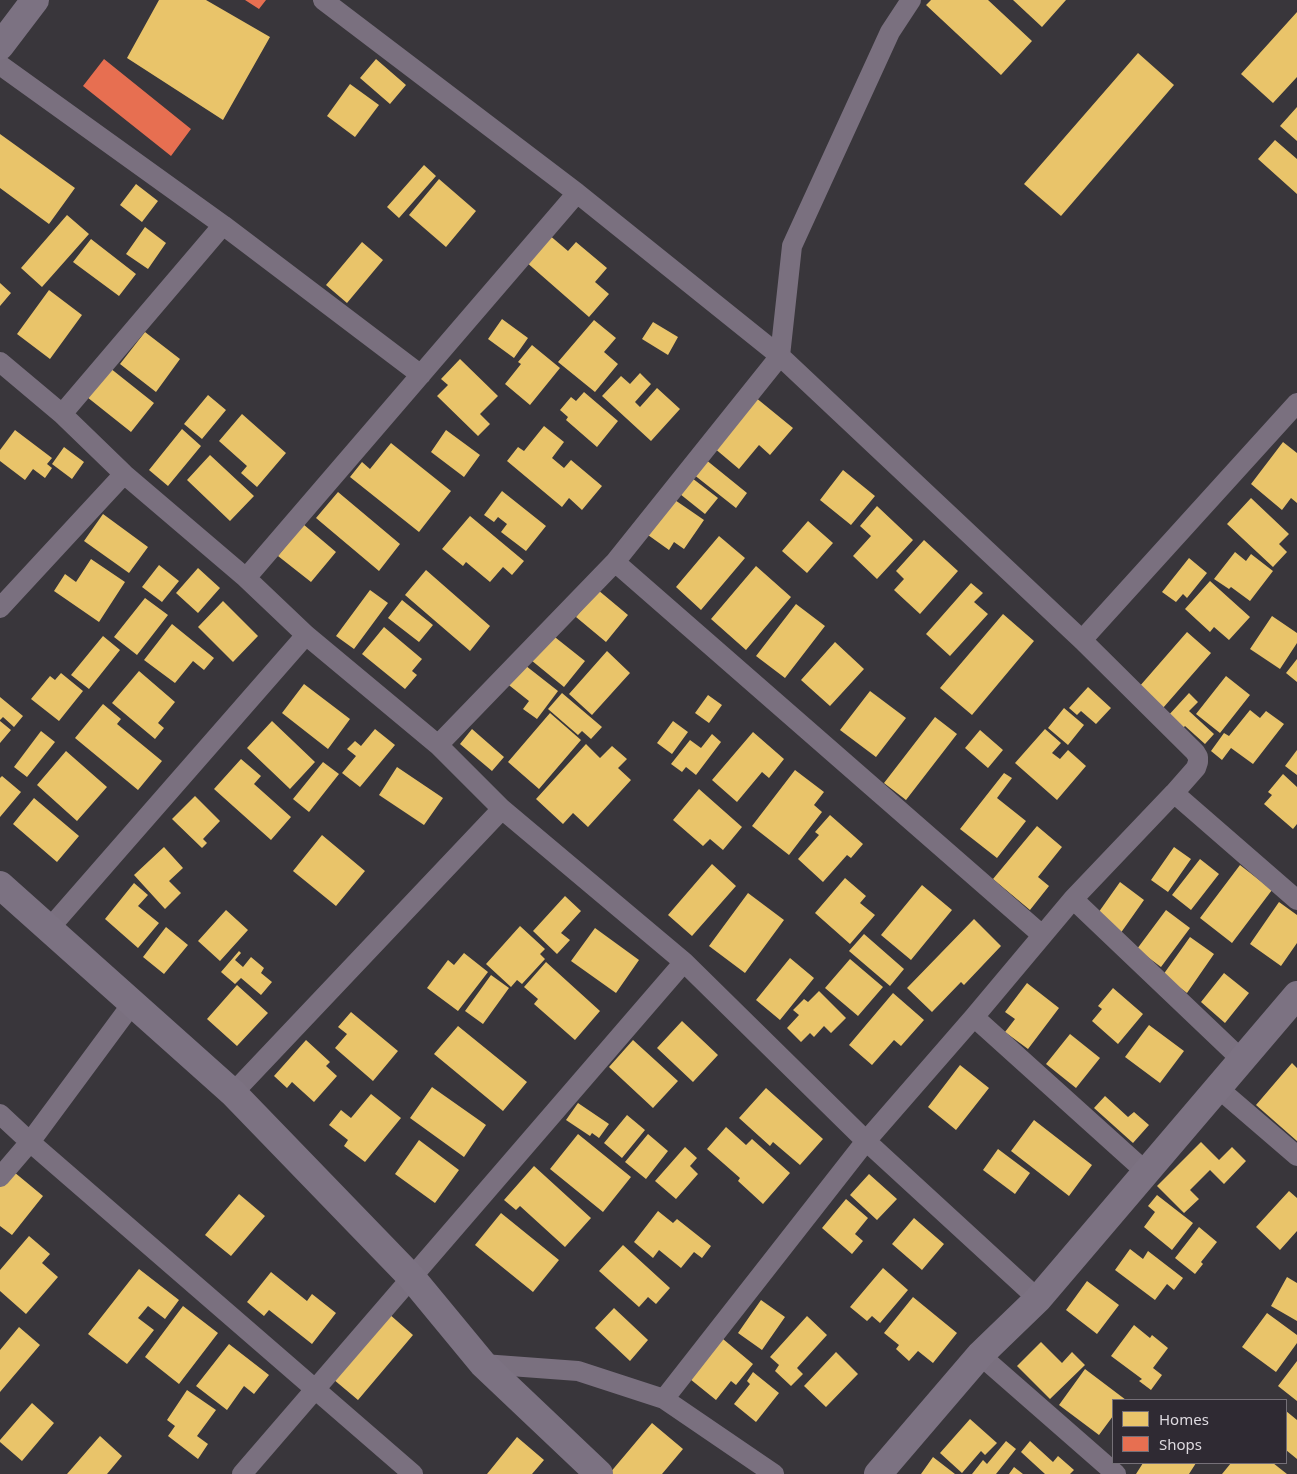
<!DOCTYPE html>
<style>
body{margin:0}
#map{position:relative;width:1297px;height:1474px;overflow:hidden;background:#39363b;font-family:"Noto Sans",sans-serif}
canvas{display:block}
.legend{position:absolute;left:1112px;top:1399px;width:175px;height:65px;box-sizing:border-box;background:#2f2a33;border:1px solid #757078;margin:0;padding:6px 9px;list-style:none;font-size:15px;color:#dedae0}
.legend li{display:flex;align-items:center;gap:10px;height:25px}
.legend b{width:25px;border:1px solid #757078}
</style>
<div id="map">
<canvas width="1297" height="1474"></canvas>
<ul class="legend">
<li><b style="height:14px;background:#e9c46a"></b>Homes</li>
<li><b style="height:14px;background:#e76f51"></b>Shops</li>
</ul>
</div>
<script>
const c = document.querySelector('canvas').getContext('2d');
c.lineJoin = 'round';
function fill(path, color) { c.fillStyle = color; c.fill(path, 'evenodd'); }
const poly = rows => new Path2D(rows.map(r => 'M' + r).join(''));
function stroke(path, color, width, dash) { c.strokeStyle = color; c.lineWidth = width; c.lineCap = dash ? 'butt' : 'round'; c.setLineDash(dash || []); c.stroke(path); }
fill(poly([
 [159,0,206,0,270,37,223,120,127,58],
 [931,0,988,0,1032,41,1001,75,926,5],
 [1013,0,1066,0,1042,27],
 [1297,12,1297,77,1273,103,1241,74],
 [1138,53,1174,85,1061,216,1024,184],
 [376,59,406,85,390,104,360,78],
 [350,84,379,105,355,137,327,116],
 [1297,107,1297,141,1280,126],
 [0,134,75,188,49,224,0,188],
 [1275,140,1297,159,1297,194,1258,159],
 [424,165,436,176,399,218,387,207],
 [439,179,476,211,446,247,409,215],
 [136,184,158,201,142,222,120,205],
 [67,215,89,234,42,287,21,268],
 [145,227,166,243,148,269,126,254],
 [548,234,568,251,576,242,607,268,595,282,609,294,589,317,525,261],
 [91,239,136,274,119,296,73,262],
 [362,242,383,260,347,303,326,285],
 [0,283,11,293,0,306],
 [49,290,82,315,50,359,17,334],
 [502,319,528,338,514,358,488,339],
 [594,320,616,338,604,352,618,364,595,392,558,362],
 [653,322,678,337,668,355,642,339],
 [145,332,180,359,156,392,120,364],
 [532,345,560,368,530,405,505,384,521,364,518,362],
 [460,359,498,396,480,414,490,424,478,436,437,396,448,385,441,379],
 [110,368,154,403,131,432,87,397],
 [640,373,651,384,635,402,640,407,657,388,680,409,651,441,602,396,621,376,630,384],
 [584,392,618,421,597,447,566,420,568,417,560,410,571,397,576,401],
 [208,395,226,410,202,439,184,424],
 [755,397,793,428,770,455,759,445,739,469,713,447],
 [242,414,286,453,257,487,241,473,247,466,219,441],
 [544,426,564,442,552,458,564,468,571,460,602,486,582,510,569,498,562,507,507,461,518,447,524,451],
 [182,429,201,446,168,486,149,470],
 [15,430,52,458,47,464,52,468,45,478,33,469,25,480,0,461,0,450],
 [446,430,480,455,464,477,431,452],
 [1283,442,1297,453,1297,503,1291,498,1282,510,1251,484],
 [391,443,451,491,419,532,350,477,362,462,370,469],
 [64,447,84,462,72,479,52,464],
 [210,455,254,496,230,521,187,480],
 [705,459,747,493,736,508,693,474],
 [843,470,875,496,851,525,820,500],
 [692,478,718,498,705,514,680,494],
 [502,491,546,526,526,551,501,532,507,524,498,517,494,522,484,515],
 [338,492,400,544,379,571,316,518],
 [672,498,704,520,684,549,674,542,669,550,648,535],
 [1251,498,1289,534,1279,544,1287,552,1273,567,1227,524],
 [877,506,913,540,877,579,853,556,871,536,860,526],
 [103,514,148,547,129,573,84,541],
 [470,516,524,561,512,575,503,567,490,582,466,562,463,566,442,549],
 [808,521,833,543,807,573,782,551],
 [303,524,336,552,311,582,278,556],
 [719,536,745,558,701,610,676,587],
 [924,540,958,571,920,614,894,590,904,579,896,571],
 [1235,552,1246,561,1251,554,1273,571,1250,601,1231,587,1229,589,1214,579],
 [1189,558,1207,573,1187,598,1183,594,1176,602,1162,592],
 [91,559,125,582,99,622,54,591,65,574,76,582],
 [159,565,179,581,162,602,142,587],
 [756,566,791,597,746,650,711,619],
 [198,568,220,588,198,613,176,593],
 [426,570,490,626,470,651,405,595],
 [1210,581,1250,617,1229,640,1214,627,1210,632,1185,609],
 [971,583,983,593,974,602,988,614,950,656,926,634],
 [370,590,388,603,354,649,336,636],
 [598,590,628,615,606,642,576,617],
 [145,598,168,615,137,655,114,637],
 [402,600,433,625,419,642,388,618],
 [223,601,258,636,233,662,198,627],
 [796,604,825,626,785,678,756,656],
 [1003,614,1034,641,972,715,940,688],
 [1272,616,1297,633,1297,643,1280,669,1250,649],
 [172,624,214,658,204,670,193,661,175,683,144,660],
 [384,627,422,659,412,671,417,675,405,689,362,654],
 [1187,632,1211,653,1163,708,1139,687],
 [551,634,585,661,564,687,531,660],
 [103,636,120,650,89,689,71,675],
 [835,642,864,669,830,706,801,680],
 [607,651,630,673,592,715,569,694],
 [1297,659,1297,682,1286,673],
 [521,662,558,691,537,719,523,709,529,701,505,682],
 [139,671,175,702,158,723,164,728,155,739,112,703],
 [61,673,83,691,59,721,31,699,50,676,55,680],
 [1226,676,1250,695,1220,733,1196,714],
 [304,684,350,719,328,749,282,713],
 [1088,687,1111,708,1096,724,1081,711,1077,715,1069,708],
 [870,691,906,718,876,757,840,730],
 [562,693,602,727,591,739,582,731,578,735,548,709],
 [1189,693,1198,702,1189,711,1214,734,1205,744,1185,726,1181,730,1167,717],
 [708,695,722,705,709,723,695,713],
 [0,697,23,716,14,727,3,717,0,720],
 [103,704,121,719,117,724,162,761,138,790,75,738],
 [1064,708,1084,725,1068,745,1048,728],
 [1250,710,1260,718,1266,711,1284,724,1253,764,1231,748,1222,760,1211,751,1224,733,1229,736],
 [550,713,581,740,539,789,508,762],
 [935,717,957,734,906,800,884,783],
 [0,721,11,730,0,743],
 [272,721,315,762,290,789,247,748],
 [673,721,688,732,672,754,657,743],
 [375,729,395,745,360,787,342,773,356,756,347,749,355,741,361,746],
 [472,729,504,757,492,771,460,744],
 [1045,729,1061,743,1052,753,1060,759,1068,750,1086,766,1057,800,1015,763],
 [980,730,1003,750,988,768,965,748],
 [41,731,55,742,27,777,14,767],
 [753,732,784,759,769,778,762,772,737,802,712,780],
 [712,734,721,742,696,775,686,767,682,772,671,764,690,740,701,748],
 [586,744,600,758,612,746,627,759,618,768,631,780,588,827,573,813,563,824,536,799],
 [1297,750,1297,775,1285,766],
 [66,751,107,787,77,821,37,785],
 [241,759,261,776,254,784,291,817,271,840,214,789],
 [323,762,339,774,309,812,293,799],
 [397,767,443,798,424,825,379,795],
 [795,770,824,792,814,805,822,812,789,855,752,826],
 [1004,773,1012,778,997,798,1026,821,997,858,960,829],
 [1283,774,1297,787,1297,824,1293,829,1264,804,1272,795,1268,792],
 [2,776,21,792,0,817,0,778],
 [699,789,742,827,723,850,710,839,703,846,673,820],
 [195,796,220,821,203,839,207,843,202,848,172,819],
 [34,798,79,836,57,862,13,824],
 [830,815,863,844,851,858,847,855,823,882,798,859,819,835,815,832],
 [1037,826,1062,847,1038,877,1049,886,1030,910,993,879],
 [322,835,365,871,336,906,293,871],
 [164,847,183,868,169,881,181,893,165,909,134,875],
 [1174,847,1191,859,1168,892,1151,880],
 [1200,859,1219,874,1191,910,1172,895],
 [712,864,736,886,692,936,668,915],
 [1240,865,1272,890,1232,943,1200,918],
 [845,878,866,896,860,903,875,915,850,944,815,913],
 [1120,882,1144,900,1120,934,1096,916],
 [134,883,148,895,138,906,159,923,138,948,105,919],
 [922,885,952,910,911,960,881,935],
 [748,893,784,920,745,973,709,946],
 [565,896,581,911,561,933,570,940,557,954,533,931],
 [1279,902,1297,915,1297,943,1281,966,1250,944],
 [226,910,248,930,220,961,198,941],
 [1166,910,1190,928,1161,967,1137,949],
 [974,919,1001,946,964,985,961,982,932,1012,907,988],
 [520,926,545,949,540,954,545,959,522,984,517,980,511,987,486,964],
 [166,927,188,945,164,974,143,957],
 [595,928,639,960,616,993,571,961],
 [864,934,904,969,890,986,849,951],
 [1190,937,1214,954,1187,993,1163,975],
 [239,951,241,953,235,960,243,967,251,957,264,968,261,973,272,982,261,995,241,978,235,984,221,972],
 [464,953,488,972,458,1011,427,988,448,960,454,965],
 [790,958,814,978,780,1020,756,1000],
 [850,959,883,987,858,1016,825,988],
 [546,962,600,1011,575,1040,534,1004,538,999,524,987],
 [1224,973,1249,993,1225,1023,1201,1002],
 [491,975,509,988,483,1024,465,1011],
 [1027,983,1059,1008,1028,1049,1005,1032,1015,1019,1005,1012],
 [237,985,268,1013,237,1046,207,1019],
 [1113,988,1143,1014,1118,1044,1092,1021,1102,1009,1098,1006],
 [819,991,846,1018,831,1033,824,1026,814,1037,810,1033,801,1042,787,1028,799,1015,793,1010,804,999,808,1002],
 [893,993,924,1020,901,1046,894,1040,872,1065,849,1045],
 [351,1012,398,1051,373,1081,335,1048,347,1034,338,1027],
 [682,1021,718,1055,693,1082,657,1048],
 [1149,1025,1184,1051,1160,1083,1125,1057],
 [458,1026,527,1082,503,1111,434,1054],
 [1070,1034,1100,1058,1076,1088,1046,1064],
 [306,1040,330,1062,326,1066,337,1076,314,1102,292,1082,287,1088,274,1076],
 [633,1040,678,1081,653,1108,609,1067],
 [1292,1063,1297,1068,1297,1141,1256,1105],
 [960,1065,989,1088,956,1130,928,1107],
 [432,1087,486,1125,464,1157,410,1118],
 [766,1088,823,1139,800,1165,773,1142,770,1146,739,1118],
 [371,1094,401,1118,365,1162,344,1146,348,1140,329,1125,341,1110,351,1118],
 [1105,1096,1128,1117,1134,1112,1149,1125,1133,1143,1094,1108],
 [578,1103,609,1124,599,1138,592,1133,590,1136,566,1120],
 [627,1115,645,1130,622,1158,604,1143],
 [1034,1120,1092,1165,1069,1196,1011,1151],
 [726,1127,746,1145,752,1139,790,1173,763,1204,738,1181,740,1178,707,1149],
 [578,1134,631,1177,603,1212,550,1169],
 [648,1134,668,1151,646,1179,625,1162],
 [419,1140,459,1170,435,1203,395,1174],
 [1201,1142,1219,1160,1232,1147,1246,1161,1224,1184,1210,1170,1190,1190,1199,1199,1184,1213,1157,1186],
 [685,1147,697,1158,690,1166,698,1174,676,1199,655,1181],
 [998,1149,1030,1173,1015,1194,983,1170],
 [534,1166,591,1218,565,1247,520,1206,516,1210,504,1200],
 [8,1167,43,1196,12,1235,0,1226,0,1177],
 [869,1174,897,1199,877,1220,850,1195],
 [1289,1191,1297,1198,1297,1231,1280,1250,1256,1227],
 [239,1194,265,1216,231,1256,205,1235],
 [1157,1195,1193,1223,1172,1250,1144,1227,1155,1212,1148,1206],
 [846,1199,868,1218,855,1234,863,1241,852,1254,822,1228],
 [658,1211,673,1223,677,1219,711,1246,702,1258,694,1252,681,1268,659,1250,653,1258,634,1242],
 [501,1213,559,1260,533,1292,475,1245],
 [914,1218,944,1244,922,1270,892,1244],
 [1199,1227,1217,1242,1201,1262,1203,1264,1195,1274,1175,1258],
 [29,1236,50,1254,42,1263,58,1277,26,1314,0,1291,0,1270],
 [623,1245,670,1288,656,1304,648,1297,639,1307,599,1271],
 [1130,1249,1143,1259,1148,1251,1183,1278,1174,1290,1167,1284,1155,1300,1115,1270],
 [883,1268,908,1290,880,1323,872,1316,867,1321,850,1307],
 [139,1269,179,1300,165,1319,148,1306,138,1318,154,1330,127,1364,88,1334],
 [271,1272,307,1301,312,1294,336,1313,312,1344,269,1310,264,1316,247,1302],
 [1287,1277,1297,1283,1297,1321,1271,1306],
 [1087,1281,1119,1305,1097,1334,1066,1310],
 [913,1297,957,1333,933,1363,918,1351,909,1361,896,1349,899,1345,884,1333],
 [761,1300,785,1317,762,1350,738,1333],
 [183,1306,218,1333,179,1384,145,1357],
 [614,1308,648,1340,630,1361,595,1328],
 [388,1313,413,1335,358,1400,333,1379],
 [1267,1313,1297,1335,1297,1343,1276,1372,1242,1347],
 [807,1316,827,1335,797,1368,803,1374,791,1386,775,1371,779,1365,770,1357],
 [1134,1325,1150,1338,1152,1335,1168,1348,1153,1368,1162,1375,1151,1390,1139,1381,1142,1379,1111,1356],
 [19,1327,40,1345,0,1392,0,1350],
 [723,1339,753,1364,736,1385,731,1381,716,1400,690,1379],
 [1041,1342,1062,1363,1072,1352,1085,1365,1050,1399,1017,1366],
 [229,1344,269,1375,254,1394,244,1386,227,1410,196,1386],
 [836,1352,858,1374,826,1407,804,1386],
 [1297,1361,1297,1401,1278,1386],
 [1085,1369,1126,1400,1113,1400,1113,1416,1099,1435,1059,1405],
 [753,1372,779,1393,756,1422,734,1404,750,1384,747,1381],
 [187,1390,216,1410,197,1436,208,1444,198,1459,168,1436,175,1426,167,1420],
 [32,1403,54,1423,22,1461,0,1442,0,1440],
 [1286,1411,1297,1420,1297,1459,1286,1450],
 [970,1419,997,1443,985,1455,981,1451,962,1473,940,1453],
 [652,1423,683,1449,662,1474,609,1474],
 [100,1436,122,1456,107,1474,67,1474],
 [517,1437,544,1460,532,1474,487,1474],
 [1006,1441,1016,1449,996,1474,972,1474,983,1460,987,1464],
 [1030,1441,1053,1462,1058,1456,1074,1470,1070,1474,1045,1474,1021,1452],
 [933,1457,955,1474,921,1474],
 [1143,1463,1196,1463,1189,1474,1136,1474],
 [1231,1463,1273,1463,1287,1474,1222,1474],
 [1014,1467,1023,1474,1009,1474]
]), '#e9c46a');
fill(poly([
 [245,0,266,0,259,9],
 [104,59,191,129,171,156,83,86]
]), '#e76f51');
stroke(poly([
 [323,0,577,193,780,356,1082,640,1195,752,1198,757,1198,762,1196,768,1174,793,1073,899,974,1017,866,1141,664,1399],
 [0,65,223,225,421,375],
 [0,362,62,414,124,474,246,578,306,635,438,745,502,809,684,962,866,1141,1038,1299],
 [62,414,223,225],
 [615,562,1042,935],
 [246,578,577,193],
 [0,608,124,474],
 [1082,640,1297,403],
 [438,745,615,562,780,356,792,246,890,32,911,0],
 [1174,793,1297,900],
 [1073,899,1242,1060],
 [48,930,306,635],
 [974,1017,1146,1172],
 [1218,1088,1297,1156],
 [233,1093,502,809],
 [0,1114,30,1142,413,1474],
 [0,1177,30,1142,132,1004],
 [980,1355,1116,1474],
 [483,1364,578,1371,664,1399,774,1474],
 [242,1474,684,962]
]), '#7a707f', 20);
stroke(poly([
 [0,46,35,0],
 [0,885,233,1093,412,1278,483,1364,599,1474],
 [878,1474,980,1355,1038,1299,1297,995]
]), '#7c7282', 28);
</script>
